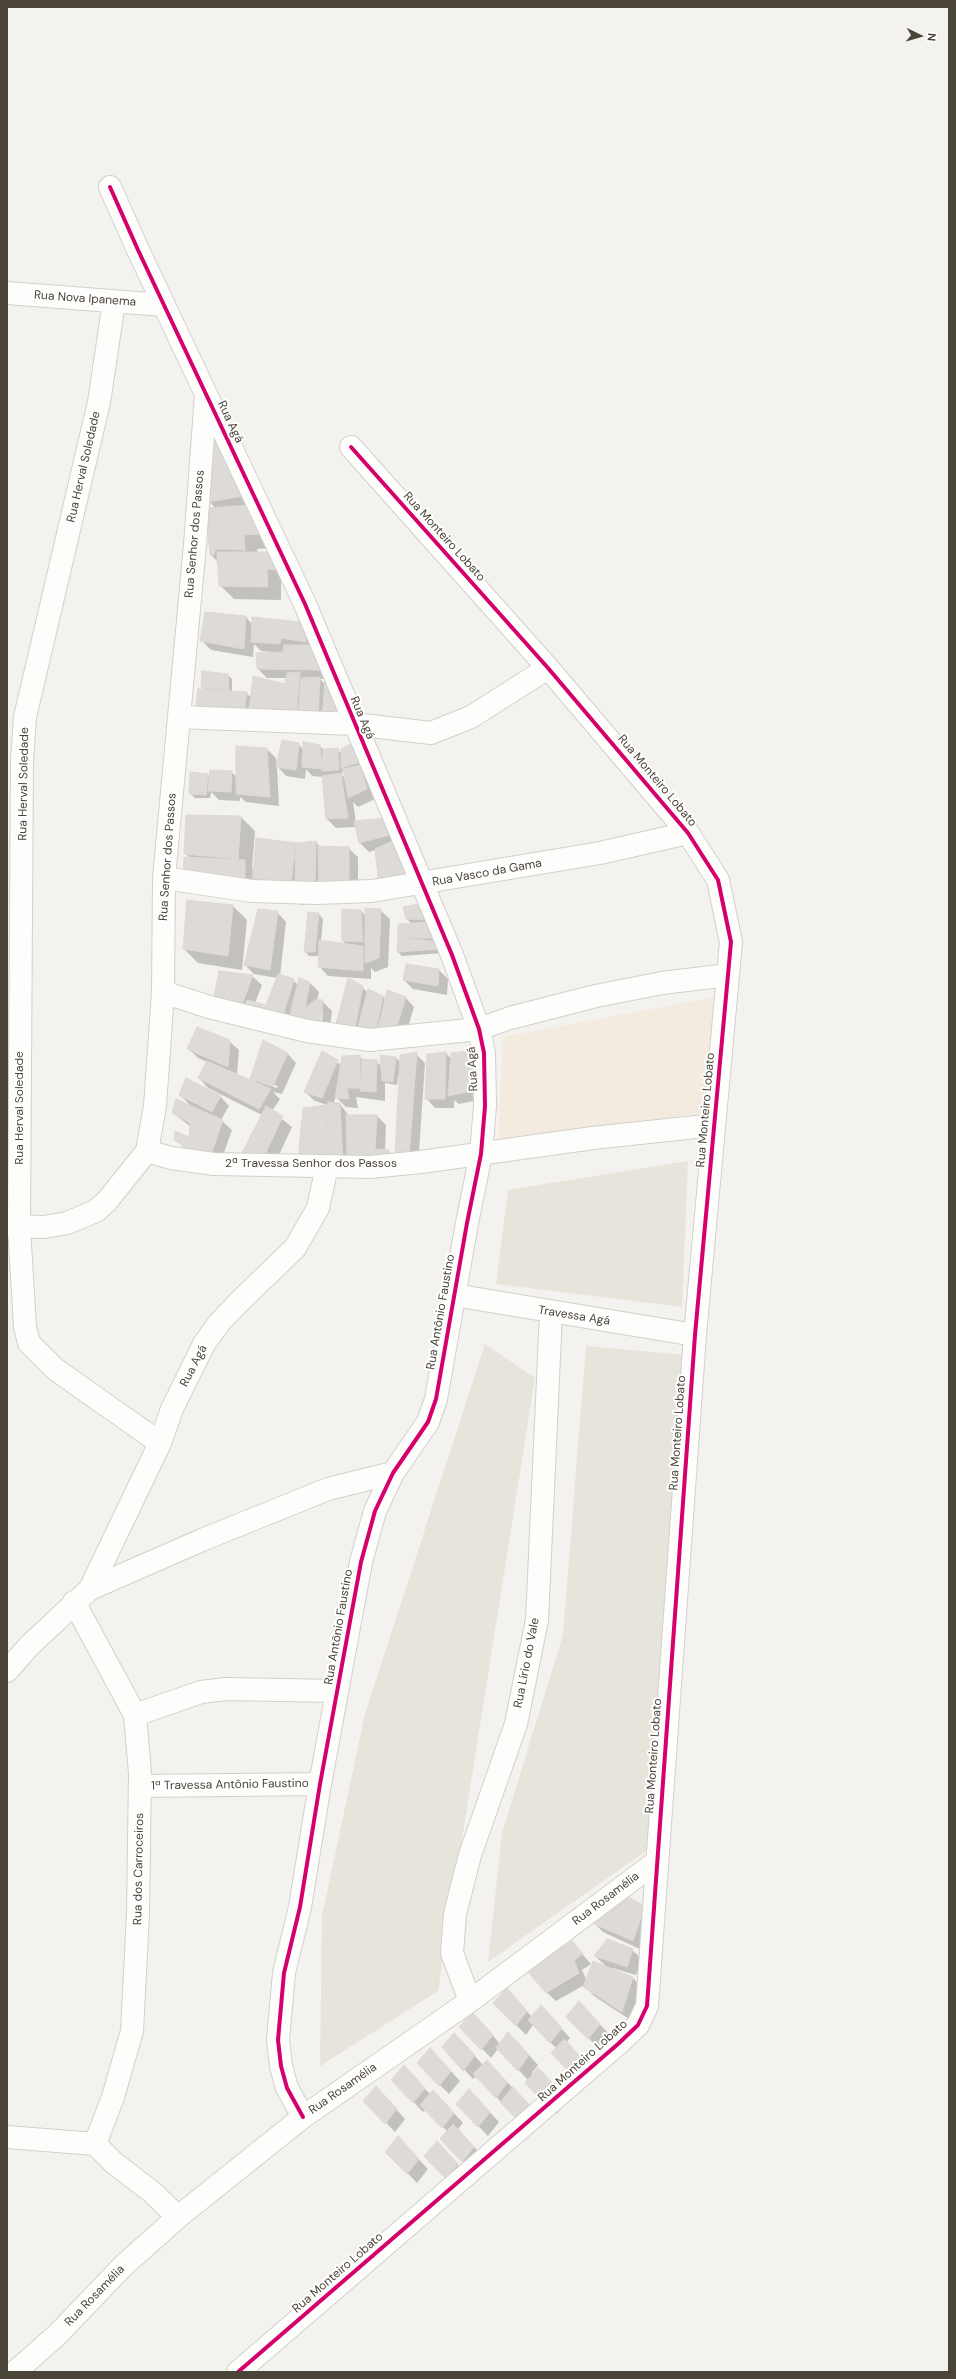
<!DOCTYPE html>
<meta charset="utf-8">
<style>
body{margin:0}
#map{position:relative;width:956px;height:2379px;overflow:hidden;background:#f4f2ee;font-family:"DM Sans",sans-serif}
canvas{display:block}
.frame{position:absolute;inset:0;border:8px solid #4b4439;pointer-events:none}
.north{position:absolute;left:900px;top:16px;width:40px;height:40px;-webkit-text-stroke:3px #fff;paint-order:stroke;rotate:95deg;font-size:11px;font-weight:700;line-height:16px;text-align:center;color:#4b4439}
.north::after{content:'';display:block;margin:auto;width:14px;height:18px;background:#4b4439;clip-path:polygon(50% 0,100% 100%,50% 72%,0 100%)}
</style>
<div id="map">
<canvas width="956" height="2379"></canvas>
<div class="frame"></div>
<div class="north">N</div>
</div>
<script>
const c = document.querySelector('canvas').getContext('2d');
c.lineJoin = 'round';
function fill(path, color) { c.fillStyle = color; c.fill(path, 'evenodd'); }
const poly = rows => new Path2D(rows.map(r => 'M' + r).join(''));
function stroke(path, color, width, dash) { c.strokeStyle = color; c.lineWidth = width; c.lineCap = dash ? 'butt' : 'round'; c.setLineDash(dash || []); c.stroke(path); }
function label(font, color, halo, rows, align = 'center') {
  c.font = font + ' "DM Sans",sans-serif'; c.lineWidth = 4; c.setLineDash([]); c.textBaseline = 'middle'; c.strokeStyle = halo; c.fillStyle = color; for (const [text, x, y, turn = 0] of rows) {
    c.save(); c.translate(x, y); c.rotate((+turn || 0) * Math.PI / 180); c.textAlign = isNaN(turn) ? turn : align; if (halo) c.strokeText(text, 0, 0); c.fillText(text, 0, 0); c.restore();
  }
}
fill(poly([
 [688,1161,682,1307,496,1284,508,1190],
 [485,1344,535,1378,438,1991,320,2066,322,1916,365,1714],
 [586,1346,686,1355,653,1846,488,1962,502,1833,563,1635]
]), '#e7e4dc');
fill(poly([
 [715,997,704,1112,498,1146,503,1037]
]), '#f3ebdf');
fill(poly([
 [209,440,276,548,257,549,258,553,292,583,281,582,281,600,234,599,220,585,218,562,211,555,216,509,209,501],
 [246,617,252,624,301,623,329,679,320,679,326,685,326,681,344,724,264,730,202,687,228,675,232,679,232,692,246,693,252,698,286,685,287,678,267,678,258,669,273,652,261,651,254,644,253,657,211,650,201,640],
 [298,744,303,749,320,746,324,750,337,749,342,754,355,744,364,766,361,767,369,775,375,799,358,807,353,802,356,822,386,819,416,889,376,850,369,852,359,842,356,827,336,828,327,819,323,777,312,776,306,769,305,779,286,776,277,766,279,806,246,802,240,797,240,801,219,800,211,792,210,798,195,798,190,793,207,775,210,778,231,772,237,777,267,749,276,758,277,766],
 [343,768,344,768,346,779,342,775],
 [241,817,255,831,252,868,254,870,257,840,296,844,316,842,320,847,348,848,358,857,358,896,305,898,304,905,267,899,190,858,185,853],
 [233,906,247,920,242,970,198,963,184,949],
 [428,908,443,953,402,956,398,952,399,924,412,924,407,919],
 [380,910,390,919,388,967,375,972,371,968,371,979,328,976,319,966,319,956,309,956,305,951,319,914,323,919,321,941,347,945,343,941,361,911,366,916],
 [277,912,286,922,280,976,293,980,298,985,309,982,319,992,317,1001,322,1001,332,1011,329,1034,225,1005,215,996,252,976,262,985,255,1003,266,1006,277,978,254,974,245,965],
 [323,1010,321,1030,319,1030,321,1012],
 [439,970,448,979,447,995,413,989,404,980],
 [362,987,368,993,383,997,386,1000,405,997,414,1007,404,1041,346,1033],
 [229,1041,239,1050,237,1075,256,1083,251,1079,287,1053,296,1063,282,1094,273,1092,280,1099,272,1111,292,1127,272,1170,251,1164,262,1115,208,1088,199,1078,207,1062,198,1058,189,1049],
 [261,1081,278,1086,277,1088,261,1083],
 [323,1053,341,1065,359,1056,363,1060,376,1061,382,1067,396,1058,401,1063,416,1054,425,1063,418,1166,309,1170,326,1106,329,1109,330,1106,315,1101,305,1092],
 [398,1075,400,1075,396,1159,388,1151,385,1151,386,1125,377,1116,349,1116,340,1104,333,1103,336,1097,346,1107,358,1108,356,1097,385,1101,385,1083,397,1085],
 [446,1053,451,1059,488,1098,459,1104,454,1100,454,1108,435,1108,426,1098],
 [180,1095,220,1096,229,1106,221,1120,232,1130,219,1167,185,1149,176,1139,190,1138,191,1127,173,1113,192,1107],
 [644,1907,642,1950,603,1932,594,1923],
 [572,1942,591,1964,582,1970,587,1981,607,1967,595,1956,632,1950,642,1959,636,1975,612,1968,612,1969,633,1978,642,1987,632,2021,594,1996,585,1986,586,1984,556,2001,546,1992],
 [516,1999,532,2017,550,2016,570,2038,567,2042,594,2072,557,2049,533,2025,526,2035,495,2003],
 [588,2012,609,2034,598,2048,568,2016],
 [481,2022,500,2044,518,2043,538,2065,532,2073,567,2100,557,2114,526,2083,528,2080,498,2049,491,2058,461,2027],
 [463,2043,483,2065,496,2070,542,2120,532,2134,476,2076,473,2079,443,2047],
 [439,2058,460,2081,449,2094,418,2063],
 [413,2076,430,2094,442,2100,463,2123,458,2129,483,2157,472,2170,442,2139,448,2132,426,2109,423,2112,393,2080],
 [385,2097,405,2119,395,2132,365,2101],
 [478,2100,499,2122,488,2136,457,2104],
 [407,2147,428,2169,417,2183,386,2151],
 [446,2152,466,2174,456,2188,425,2156]
]), '#0003');
const building = poly([
 [218,434,243,496,208,502,208,439,218,434],
 [252,505,263,534,244,535,245,550,215,549,214,555,210,555,206,508,252,505],
 [217,552,273,552,279,570,267,569,268,587,219,586,217,552],
 [205,612,246,616,244,649,200,641,205,612],
 [252,617,302,622,306,642,281,638,280,644,251,642,252,617],
 [284,645,310,645,321,670,257,669,256,653,283,652,284,645],
 [202,671,228,674,229,690,201,688,202,671],
 [300,672,296,719,248,717,253,676,285,684,287,673,300,672],
 [320,677,318,719,298,718,301,678,320,677],
 [325,679,341,721,322,719,325,679],
 [198,689,247,692,244,714,195,713,198,689],
 [282,740,299,743,296,770,276,767,282,740],
 [303,742,320,745,322,769,302,767,303,742],
 [355,742,360,762,341,768,341,749,355,742],
 [236,746,267,748,270,797,236,794,236,746],
 [338,748,339,770,322,771,323,749,338,748],
 [360,765,367,789,348,798,343,769,360,765],
 [210,770,232,771,231,792,208,791,210,770],
 [190,772,208,774,206,795,189,794,190,772],
 [341,773,348,818,326,819,322,776,341,773],
 [186,815,241,816,238,859,184,854,186,815],
 [387,818,390,835,359,843,354,821,387,818],
 [256,838,296,843,290,891,252,886,256,838],
 [395,840,408,880,379,885,375,849,395,840],
 [316,841,315,889,295,889,296,843,316,841],
 [318,846,349,847,349,887,319,889,318,846],
 [184,857,245,860,245,886,183,877,184,857],
 [187,900,233,905,228,956,183,949,187,900],
 [424,903,428,920,406,919,403,907,424,903],
 [365,908,381,909,379,958,365,963,365,908],
 [258,909,278,911,270,970,244,965,258,909],
 [342,909,361,910,363,942,342,941,342,909],
 [308,912,319,913,315,952,304,952,308,912],
 [427,922,434,938,398,938,398,924,427,922],
 [398,938,435,941,441,949,397,952,398,938],
 [319,940,363,946,363,971,318,967,319,940],
 [406,964,439,969,438,986,403,980,406,964],
 [219,971,253,975,242,1005,214,996,219,971],
 [278,974,294,979,282,1019,243,1009,247,1000,266,1005,278,974],
 [299,978,310,982,305,1008,315,1000,323,1000,320,1025,289,1018,299,978],
 [348,978,363,986,355,1028,336,1024,348,978],
 [368,989,383,996,376,1032,358,1027,368,989],
 [387,990,406,997,395,1032,378,1030,387,990],
 [197,1027,230,1040,228,1067,187,1049,197,1027],
 [263,1040,288,1053,273,1086,250,1079,263,1040],
 [479,1050,480,1089,448,1096,451,1053,479,1050],
 [322,1051,338,1060,322,1098,304,1092,322,1051],
 [417,1052,409,1158,395,1157,400,1055,417,1052],
 [446,1052,445,1099,425,1099,427,1054,446,1052],
 [360,1055,360,1088,347,1088,349,1099,335,1098,342,1056,360,1055],
 [380,1055,396,1057,393,1082,382,1081,380,1055],
 [362,1059,377,1060,376,1092,360,1091,362,1059],
 [207,1061,271,1089,259,1109,198,1078,207,1061],
 [186,1078,221,1096,212,1112,179,1095,186,1078],
 [176,1099,223,1120,210,1158,183,1155,184,1146,174,1140,175,1131,189,1137,190,1123,172,1113,176,1099],
 [328,1102,340,1103,343,1162,326,1161,328,1102],
 [327,1105,326,1161,298,1161,303,1108,327,1105],
 [266,1106,283,1116,262,1161,241,1155,266,1106],
 [346,1115,377,1115,375,1149,389,1150,387,1159,347,1157,346,1115],
 [628,1897,645,1906,633,1941,592,1923,628,1897],
 [607,1939,633,1949,627,1967,594,1956,607,1939],
 [572,1941,583,1954,574,1960,579,1973,546,1993,527,1971,572,1941],
 [593,1961,633,1977,622,2012,583,1987,593,1961],
 [507,1988,527,2011,516,2026,493,2003,507,1988],
 [579,2001,600,2024,588,2039,566,2017,579,2001],
 [541,2005,562,2028,550,2043,528,2020,541,2005],
 [472,2012,493,2035,481,2050,459,2027,472,2012],
 [508,2032,529,2055,518,2071,496,2048,508,2032],
 [454,2033,475,2055,463,2071,442,2047,454,2033],
 [564,2039,585,2062,574,2077,551,2053,564,2039],
 [430,2048,451,2071,439,2086,417,2063,430,2048],
 [487,2060,507,2083,496,2098,473,2074,487,2060],
 [404,2065,425,2088,413,2103,391,2080,404,2065],
 [538,2068,559,2090,547,2106,525,2083,538,2068],
 [376,2086,397,2109,385,2124,363,2101,376,2086],
 [513,2087,534,2110,522,2125,500,2102,513,2087],
 [469,2089,490,2112,478,2127,456,2104,469,2089],
 [433,2090,454,2113,442,2128,420,2105,433,2090],
 [453,2124,474,2147,462,2162,440,2139,453,2124],
 [398,2136,419,2159,407,2174,385,2152,398,2136],
 [437,2141,458,2164,446,2179,424,2156,437,2141]
]);
fill(building, '#dedbd6');
stroke(building, '#dcd9d4', 1);
const minor = poly([
 [110,187,138,250,305,604,452,955,479,1029,484,1053,485,1106,481,1154,467,1223,436,1399,428,1422,393,1473,375,1511,361,1562,320,1784,300,1907,284,1973,278,2040,281,2066,287,2088,303,2117],
 [7,293,164,305],
 [114,302,99,402,25,717,22,759,19,1227,25,1327,29,1343,55,1369,160,1443],
 [179,717,354,724,431,733,471,717,548,668],
 [164,878,252,891,316,893,372,891,600,853,688,833],
 [163,992,209,1007,307,1031,370,1040,479,1029,510,1018,596,996,662,983,728,975],
 [147,1151,171,1158,214,1164,370,1167,421,1162,593,1138,714,1125],
 [7,1226,44,1227,67,1223,96,1211,107,1201,147,1151,155,1106,163,992,164,878,195,545,206,394],
 [454,1295,695,1335],
 [90,1589,202,1540,328,1489,393,1473],
 [74,1602,135,1715,140,1773,138,1914,132,2031,113,2097,95,2144],
 [7,1671,29,1646,90,1589,160,1443,172,1409,204,1344,219,1323,239,1302,295,1248,318,1208,327,1166],
 [135,1715,201,1692,226,1689,337,1691],
 [140,1786,320,1784],
 [470,2001,452,1953,455,1914,470,1855,516,1724,537,1620,551,1313],
 [7,2137,95,2144,114,2163,152,2192,178,2217],
 [15,2372,57,2335,123,2266,178,2217,303,2117,470,2001,656,1862],
 [238,2372,618,2044,638,2025,647,2006,695,1335,731,942,718,880,688,833,548,668,351,447]
]);
stroke(minor, '#d2d0cb', 24);
stroke(minor, '#fdfdfc', 22);
stroke(poly([
 [110,187,138,250,305,604,452,955,479,1029,484,1053,485,1106,481,1154,467,1223,436,1399,428,1422,393,1473,375,1511,361,1562,320,1784,300,1907,284,1973,278,2040,281,2066,287,2088,303,2117],
 [238,2372,618,2044,638,2025,647,2006,695,1335,731,942,718,880,688,833,548,668,351,447]
]), '#d6006c', 4);
label('12px', '#4b4439', '#fff', [
 ["Rua Nova Ipanema",85,299,4],
 ["Rua Agá",230,422,65],
 ["Rua Herval Soledade",84,467,-77],
 ["Rua Senhor dos Passos",195,534,-85],
 ["Rua Monteiro Lobato",444,537,48],
 ["Rua Agá",362,718,67],
 ["Rua Monteiro Lobato",657,781,50],
 ["Rua Herval Soledade",24,784,-89],
 ["Rua Senhor dos Passos",168,857,-86],
 ["Rua Vasco da Gama",487,873,-10],
 ["Rua Agá",473,1069,-93],
 ["Rua Herval Soledade",20,1108,-90],
 ["Rua Monteiro Lobato",706,1110,-85],
 ["2ª Travessa Senhor dos Passos",311,1164],
 ["Rua Antônio Faustino",441,1312,-80],
 ["Travessa Agá",574,1316,9],
 ["Rua Agá",194,1366,-63],
 ["Rua Monteiro Lobato",678,1433,-86],
 ["Rua Antônio Faustino",339,1627,-80],
 ["Rua Lírio do Vale",527,1663,-79],
 ["Rua Monteiro Lobato",654,1756,-86],
 ["1ª Travessa Antônio Faustino",230,1785,-1],
 ["Rua dos Carroceiros",139,1869,-89],
 ["Rua Rosamélia",606,1899,-37],
 ["Rua Monteiro Lobato",583,2061,-42],
 ["Rua Rosamélia",343,2089,-35],
 ["Rua Monteiro Lobato",338,2273,-41],
 ["Rua Rosamélia",95,2296,-46]
]);
</script>
